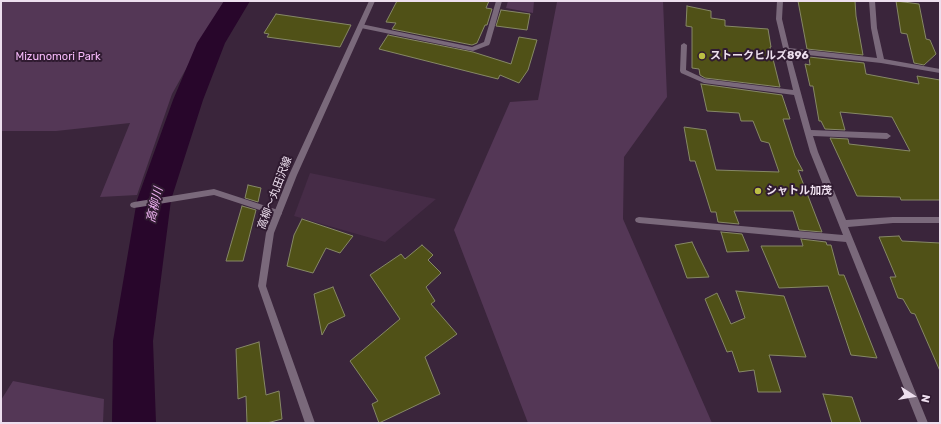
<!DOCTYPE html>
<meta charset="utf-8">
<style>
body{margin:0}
#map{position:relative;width:941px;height:424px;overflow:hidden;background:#3a253b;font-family:Rubik,sans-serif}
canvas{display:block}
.frame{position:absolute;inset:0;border:2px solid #eddfee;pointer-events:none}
.north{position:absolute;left:893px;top:376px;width:40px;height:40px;-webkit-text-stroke:3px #301b31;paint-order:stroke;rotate:102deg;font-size:11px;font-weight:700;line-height:16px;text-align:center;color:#eddfee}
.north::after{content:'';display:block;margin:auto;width:14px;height:18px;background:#eddfee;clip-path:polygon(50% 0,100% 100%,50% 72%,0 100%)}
</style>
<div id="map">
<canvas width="941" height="424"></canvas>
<div class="frame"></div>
<div class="north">N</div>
</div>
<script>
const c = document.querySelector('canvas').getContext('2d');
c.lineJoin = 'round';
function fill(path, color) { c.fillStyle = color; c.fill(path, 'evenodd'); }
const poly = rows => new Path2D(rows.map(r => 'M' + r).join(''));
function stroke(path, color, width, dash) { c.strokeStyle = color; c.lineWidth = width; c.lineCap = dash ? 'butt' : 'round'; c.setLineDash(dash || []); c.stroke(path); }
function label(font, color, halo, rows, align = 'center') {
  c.font = font + ' Rubik,"Noto Sans JP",sans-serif'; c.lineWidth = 4; c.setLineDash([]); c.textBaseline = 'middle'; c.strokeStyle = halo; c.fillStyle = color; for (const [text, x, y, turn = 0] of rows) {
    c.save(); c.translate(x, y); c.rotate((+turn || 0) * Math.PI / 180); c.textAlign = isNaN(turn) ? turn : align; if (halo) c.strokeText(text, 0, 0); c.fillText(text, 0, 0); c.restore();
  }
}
fill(poly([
 [310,173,436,199,385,242,294,216]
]), '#462c47');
fill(poly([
 [1,1,224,1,172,94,137,195,100,197,130,123,56,131,1,131],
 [508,1,534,1,533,13,506,8],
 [555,1,663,1,667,97,624,157,623,219,712,423,528,423,454,230,510,102,538,100,557,2],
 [13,381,104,399,103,423,1,423,1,400]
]), '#543756');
fill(poly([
 [224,1,250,1,225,43,203,100,171,200,153,341,156,423,112,423,113,341,137,200,173,100,197,43,224,1]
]), '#28062b');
const building = poly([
 [397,1,489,1,486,8,492,9,487,25,485,25,477,43,472,45,392,29,396,23,386,22,397,1],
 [798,1,855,1,856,16,863,55,807,49,798,1],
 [896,1,919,4,926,39,930,40,936,54,924,65,914,63,907,34,901,33,896,1],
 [687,6,711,11,711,18,725,20,725,26,768,29,771,47,770,47,780,87,705,78,700,75,699,69,692,68,692,27,686,26,687,6],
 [501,10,530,14,527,30,496,26,501,10],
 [276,14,351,25,340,47,267,37,269,34,264,33,276,14],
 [388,35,473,52,511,64,519,37,537,40,528,70,519,83,500,75,498,79,379,49,388,35],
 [809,57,864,63,866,74,919,84,917,76,940,80,940,200,901,200,900,197,857,196,830,138,848,139,849,144,910,151,892,117,840,112,845,130,825,129,821,121,819,121,813,86,810,86,805,64,810,65,809,57],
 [701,84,782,95,790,119,783,119,795,156,803,171,798,170,822,232,799,230,793,211,734,211,739,224,718,222,716,212,711,212,695,161,690,161,684,127,706,130,716,170,779,172,769,143,761,141,753,121,741,121,739,113,707,111,701,84],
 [248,185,261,188,258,202,245,198,248,185],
 [242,206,256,210,243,261,226,261,242,206],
 [302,219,353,236,340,253,326,248,313,273,287,266,294,235,302,219],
 [721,232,742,234,749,251,727,252,721,232],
 [899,236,902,241,940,243,940,371,915,314,911,313,903,299,898,298,890,277,896,277,879,237,899,236],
 [801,239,826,242,827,245,831,245,839,275,844,275,877,358,851,355,828,286,779,288,761,246,803,246,801,239],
 [692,242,698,255,709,277,687,278,675,245,692,242],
 [422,245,433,255,428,260,441,273,426,287,435,301,431,304,457,334,425,357,440,394,379,423,372,404,378,401,350,361,400,319,370,275,401,254,405,259,422,245],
 [333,287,345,316,328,324,322,335,314,294,333,287],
 [736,291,784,296,806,357,769,355,781,392,758,392,754,370,739,372,732,351,727,352,705,299,717,293,731,324,745,318,736,291],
 [259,342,266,395,279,391,282,419,267,423,247,423,246,396,238,399,236,349,259,342],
 [823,394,852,397,861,423,832,423,823,394]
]);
fill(building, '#505117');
stroke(building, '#868866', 1);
fill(poly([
 [496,1,502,1,490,43,489,45,473,51,361,28,358,26,361,24,472,47,484,42,496,1],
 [777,1,783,1,782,19,789,48,877,58,871,28,869,1,875,1,877,28,884,59,940,69,940,73,881,63,790,53,811,130,887,133,891,136,887,139,813,136,818,152,846,220,893,217,940,217,940,223,893,223,848,227,928,423,918,423,846,242,639,223,636,222,635,220,636,218,639,217,843,235,810,152,794,95,704,83,681,73,680,71,681,45,684,43,687,45,686,70,705,79,793,90,776,19,777,1],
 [214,189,281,211,282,213,281,215,278,216,214,195,134,208,131,207,130,205,131,203,134,202,214,189]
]), '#7a697b');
fill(poly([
 [369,1,375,1,297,175,274,233,266,286,315,423,305,423,258,286,266,233,289,175,369,1]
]), '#7a697b');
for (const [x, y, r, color] of [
 [702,56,4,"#bcbf44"],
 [758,191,4,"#bcbf44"]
]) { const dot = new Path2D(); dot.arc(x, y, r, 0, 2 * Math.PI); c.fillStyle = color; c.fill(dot); stroke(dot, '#301b31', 1.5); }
label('bold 11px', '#eddfee', '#301b31', [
 ["ストークヒルズ896",710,56],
 ["シャトル加茂",766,191]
], 'left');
label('11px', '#f7bafb', '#301b31', [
 ["Mizunomori Park",58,57]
]);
label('11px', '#eddfee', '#301b31', [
 ["高柳～丸田沢線",275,193,-69]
]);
label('italic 12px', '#f1b4f4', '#301b31', [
 ["高柳川",155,205,-77]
]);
</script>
